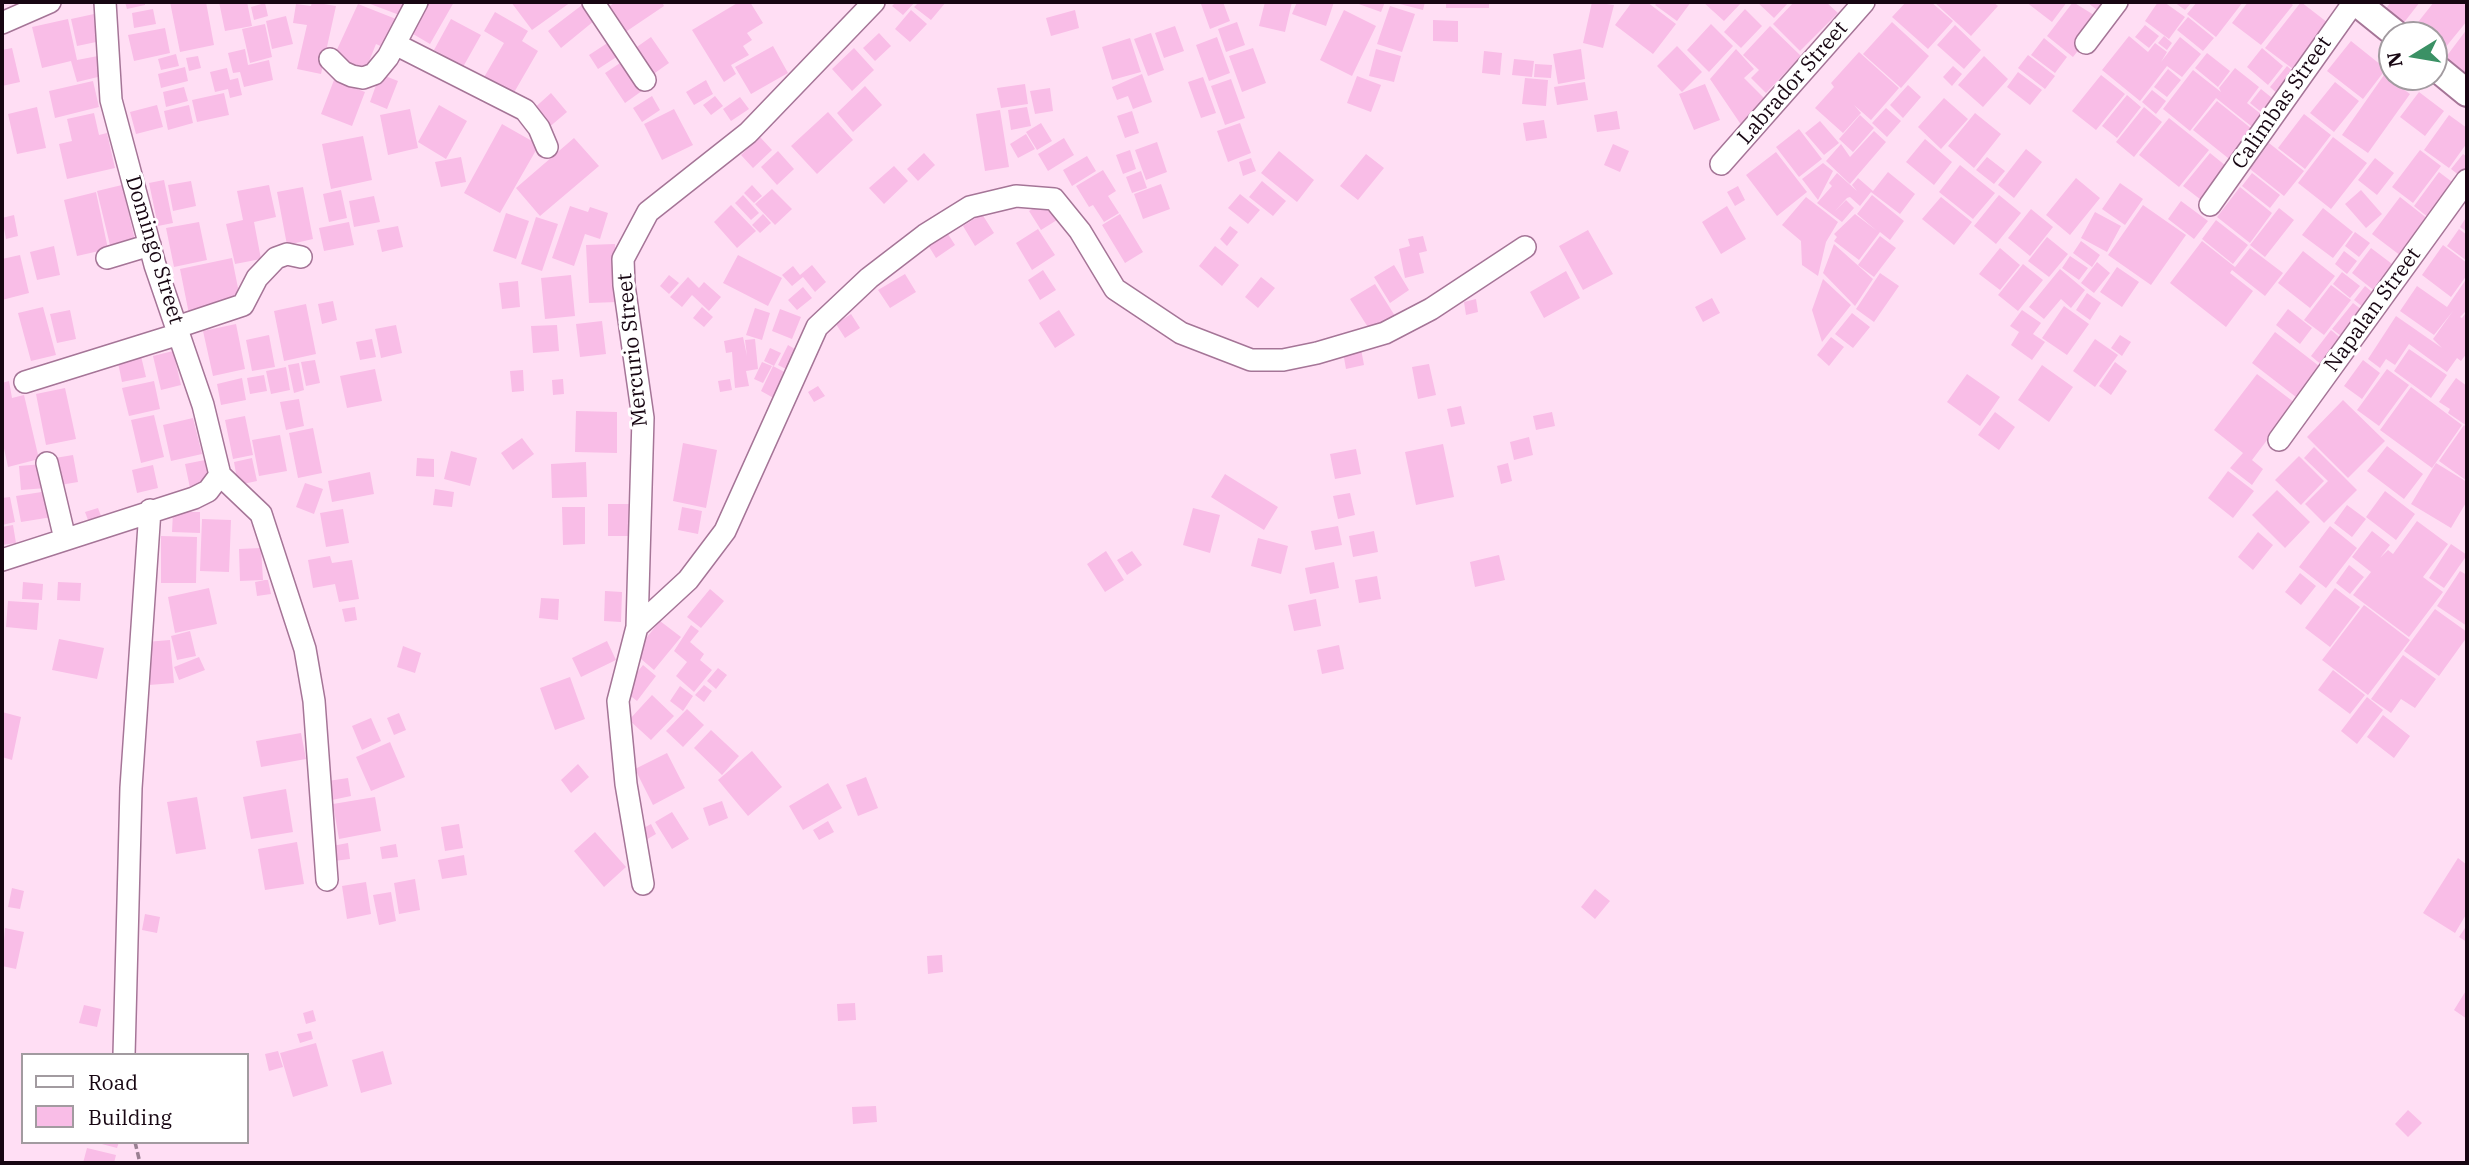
<!DOCTYPE html>
<style>
body{margin:0}
#map{position:relative;width:2469px;height:1165px;overflow:hidden;background:#ffdef4;font-family:"IBM Plex Serif",serif}
canvas{display:block}
.frame{position:absolute;inset:0;border:4px solid #170612;pointer-events:none}
.legend{position:absolute;left:21px;top:1053px;width:228px;height:91px;box-sizing:border-box;background:#fff;border:2px solid #a29ba0;margin:0;padding:9px 12px;list-style:none;font-size:21px;color:#170612}
.legend li{display:flex;align-items:center;gap:14px;height:35px}
.legend b{width:35px;border:2px solid #a29ba0}
.north{position:absolute;left:2378px;top:21px;width:70px;height:70px;box-sizing:border-box;background:#fff;border:2px solid #a29ba0;border-radius:50%;rotate:259deg;font-size:19px;font-weight:700;line-height:28px;text-align:center;color:#170612}
.north::after{content:'';display:block;margin:auto;width:24px;height:32px;background:#3b9165;clip-path:polygon(50% 0,100% 100%,50% 72%,0 100%)}
</style>
<div id="map">
<canvas width="2469" height="1165"></canvas>
<div class="frame"></div>
<ul class="legend">
<li><b style="height:9px;background:#fff"></b>Road</li>
<li><b style="height:19px;background:#f9bde7"></b>Building</li>
</ul>
<div class="north">N</div>
</div>
<script>
const c = document.querySelector('canvas').getContext('2d');
c.lineJoin = 'round';
function fill(path, color) { c.fillStyle = color; c.fill(path, 'evenodd'); }
const poly = rows => new Path2D(rows.map(r => 'M' + r).join(''));
function stroke(path, color, width, dash) { c.strokeStyle = color; c.lineWidth = width; c.lineCap = dash ? 'butt' : 'round'; c.setLineDash(dash || []); c.stroke(path); }
function label(font, color, halo, rows, align = 'center') {
  c.font = font + ' "IBM Plex Serif",serif'; c.lineWidth = 6; c.setLineDash([]); c.textBaseline = 'middle'; c.strokeStyle = halo; c.fillStyle = color; for (const [text, x, y, turn = 0] of rows) {
    c.save(); c.translate(x, y); c.rotate((+turn || 0) * Math.PI / 180); c.textAlign = isNaN(turn) ? turn : align; if (halo) c.strokeText(text, 0, 0); c.fillText(text, 0, 0); c.restore();
  }
}
fill(poly([
 [125,2,145,2,145,5,127,9],
 [170,2,206,2,214,45,180,52],
 [219,2,247,2,252,26,225,31],
 [312,2,336,6,321,74,297,69,307,25,293,23,296,4,311,6],
 [365,2,407,2,402,16],
 [424,2,454,2,430,44,408,31],
 [511,2,571,2,532,30],
 [616,2,662,2,664,6,624,33,608,7],
 [739,2,750,2,763,23,747,33,752,40,743,46,749,55,731,65,736,74,724,82,692,30],
 [896,2,915,2,903,15,892,6],
 [919,2,946,2,931,20,914,7],
 [1207,2,1223,2,1230,21,1210,29,1201,4],
 [1265,2,1292,2,1285,32,1259,26],
 [1297,2,1334,2,1326,26,1292,14],
 [1353,2,1385,2,1381,12],
 [1392,2,1425,2,1423,10],
 [1446,2,1489,2,1489,8,1446,8],
 [1592,2,1614,5,1603,48,1583,43],
 [1632,2,1647,2,1676,24,1653,54,1615,25],
 [1658,2,1691,2,1677,21,1655,5],
 [1703,2,1742,2,1724,21],
 [1757,2,1789,2,1774,18],
 [1794,2,1826,2,1838,13,1800,51,1773,24],
 [1906,2,1931,2,1953,21,1928,49,1892,17],
 [1934,2,1993,2,1998,6,1971,36],
 [2026,2,2067,2,2052,22],
 [2073,2,2102,20,2073,57,2047,36],
 [2087,2,2112,2,2102,14],
 [2158,2,2164,2,2185,17,2169,39,2145,21],
 [2174,2,2192,2,2185,10],
 [2197,2,2243,2,2216,37,2187,14],
 [2248,2,2289,2,2293,5,2261,45,2232,23],
 [2301,2,2332,26,2297,72,2265,48],
 [2391,2,2420,2,2402,25,2384,11],
 [2434,2,2467,2,2467,21,2440,54,2434,50,2434,35,2416,35,2411,31],
 [265,3,268,16,254,20,251,7],
 [358,4,396,19,385,48,376,44,366,69,334,56],
 [582,5,594,21,561,48,548,31],
 [1390,6,1415,14,1402,52,1377,44],
 [153,9,156,24,134,28,132,13],
 [1745,9,1762,26,1741,48,1724,32],
 [911,10,927,24,910,42,895,29],
 [1075,10,1079,28,1051,36,1046,18],
 [1344,10,1376,26,1352,76,1320,60],
 [495,12,528,31,522,41,538,51,512,96,483,79,504,43,484,31],
 [94,14,101,41,77,46,71,19],
 [286,16,293,44,272,49,266,21],
 [2188,17,2214,38,2203,51,2177,30],
 [68,19,77,60,98,56,102,76,77,82,71,61,42,68,32,27],
 [451,19,481,35,463,67,434,50],
 [1433,20,1458,21,1458,42,1433,41],
 [1237,22,1245,45,1226,52,1218,29],
 [1892,22,1929,56,1901,88,1863,54],
 [265,24,272,57,250,63,242,29],
 [1711,24,1733,46,1709,72,1687,50],
 [1955,25,1981,50,1964,69,1937,45],
 [2145,25,2159,36,2149,48,2135,37],
 [1175,26,1184,51,1164,58,1155,33],
 [1770,26,1801,56,1766,93,1751,78,1759,70,1743,55],
 [165,28,170,53,134,61,128,35],
 [2467,29,2467,74,2446,57],
 [879,33,891,46,875,61,863,48],
 [1151,33,1164,70,1148,76,1134,39],
 [2129,36,2148,52,2155,43,2167,52,2161,62,2180,37,2201,54,2182,77,2167,66,2140,101,2102,70],
 [2164,36,2172,43,2167,50,2158,43],
 [651,37,669,63,652,75,634,49],
 [1217,37,1230,73,1209,81,1196,45],
 [1130,38,1141,72,1112,80,1102,47],
 [2044,38,2067,57,2055,73,2031,55],
 [2351,41,2386,69,2363,99,2327,71],
 [609,42,618,56,598,69,589,55],
 [773,46,788,73,751,94,735,67],
 [1677,46,1702,72,1682,92,1657,66],
 [12,48,20,82,2,86,2,50],
 [854,48,874,70,852,91,832,69],
 [1253,48,1266,83,1242,92,1229,56],
 [2262,48,2283,66,2268,85,2247,67],
 [245,49,248,65,269,60,273,80,244,87,240,72,233,73,228,53],
 [1376,49,1401,56,1394,82,1369,76],
 [1581,49,1585,79,1558,84,1553,54],
 [1736,49,1754,69,1744,78,1771,105,1746,132,1710,79],
 [1484,51,1502,53,1500,75,1482,73],
 [1859,52,1899,88,1871,120,1854,105,1861,113,1843,133,1815,108,1834,87,1831,83],
 [2207,53,2230,71,2218,87,2195,68],
 [176,54,179,66,161,70,158,59],
 [2028,55,2055,76,2045,89,2018,68],
 [198,56,201,68,189,71,186,58],
 [1984,56,2008,79,1983,107,1958,85],
 [626,59,646,88,625,103,605,73],
 [1514,59,1534,61,1532,77,1512,75],
 [1535,64,1552,65,1551,78,1534,77],
 [1953,66,1962,74,1952,86,1943,77],
 [2287,66,2298,76,2281,97,2270,87],
 [185,67,188,81,161,88,158,74],
 [227,68,230,80,238,78,242,95,230,98,228,89,215,92,210,72],
 [2235,68,2259,87,2247,103,2266,118,2256,130,2216,98,2190,131,2163,109,2193,70,2221,92,2219,88],
 [2168,69,2181,80,2167,97,2154,87],
 [2018,72,2042,90,2030,105,2007,87],
 [380,74,398,81,387,109,370,102],
 [1142,74,1152,102,1133,109,1128,96,1117,100,1112,87],
 [2101,75,2125,94,2096,130,2072,111],
 [2384,75,2410,94,2368,153,2342,135],
 [1357,76,1381,85,1371,112,1347,103],
 [1203,77,1216,113,1201,118,1188,82],
 [1525,78,1548,80,1546,106,1522,104],
 [1231,79,1245,118,1225,125,1211,86],
 [334,80,365,92,352,126,321,114],
 [706,80,713,94,694,105,686,92],
 [93,81,99,107,55,118,49,91],
 [1585,82,1588,100,1557,105,1554,87],
 [2335,82,2359,101,2334,132,2310,113],
 [1025,84,1028,104,1001,108,997,88],
 [1705,84,1720,120,1694,130,1679,94],
 [1908,85,1921,97,1903,118,1890,105],
 [865,86,882,105,853,132,837,113],
 [184,87,188,101,166,107,163,92],
 [1050,88,1053,111,1035,114,1030,91],
 [2261,89,2277,102,2266,116,2250,103],
 [2152,90,2166,101,2156,114,2142,102],
 [2419,92,2444,111,2425,136,2400,117],
 [224,93,229,115,197,122,192,100],
 [551,93,567,112,547,129,531,111],
 [2127,95,2141,107,2117,138,2102,126],
 [652,96,660,110,642,122,633,108],
 [715,96,723,106,711,115,703,105],
 [740,97,749,109,731,121,723,109],
 [1944,98,1968,119,1941,149,1918,127],
 [2217,101,2257,133,2233,162,2193,130],
 [157,105,163,127,136,134,130,112],
 [189,105,193,123,168,130,164,111],
 [439,105,467,121,446,159,418,142],
 [37,107,46,148,17,154,8,114],
 [1027,107,1031,126,1011,130,1008,110],
 [2144,107,2162,122,2134,157,2116,142],
 [1886,108,1901,121,1887,137,1872,123],
 [410,109,418,148,388,155,380,115],
 [674,109,693,145,662,160,644,124],
 [1000,110,1009,167,985,171,976,114],
 [1132,111,1139,133,1125,138,1117,116],
 [1617,111,1620,129,1597,132,1594,115],
 [828,112,853,140,817,174,791,146],
 [94,113,99,135,107,133,115,168,67,179,59,144,72,141,67,119],
 [1975,113,2001,134,1974,168,1948,146],
 [2304,114,2331,135,2305,169,2278,148],
 [1860,115,1874,128,1853,152,1839,139],
 [2449,115,2467,128,2467,143,2449,168,2424,150],
 [2169,118,2209,150,2179,187,2139,155],
 [1544,120,1547,138,1526,141,1523,123],
 [1820,121,1839,143,1824,155,1805,133],
 [1041,123,1052,141,1037,150,1026,132],
 [1240,123,1251,153,1228,162,1217,131],
 [502,124,539,145,500,213,464,193],
 [1799,129,1822,159,1799,177,1776,147],
 [1874,131,1886,142,1850,184,1826,161,1841,144,1850,157],
 [1026,134,1035,149,1018,158,1010,144],
 [363,136,372,180,331,189,322,144],
 [760,137,772,150,753,168,741,155],
 [2333,137,2367,163,2331,209,2298,183],
 [574,138,599,166,540,216,516,188],
 [1064,138,1074,155,1048,171,1038,154],
 [1925,139,1952,162,1934,185,1906,162],
 [1157,142,1167,172,1146,180,1135,150],
 [2269,143,2304,171,2284,196,2250,169],
 [1613,144,1629,151,1620,172,1604,165],
 [2026,149,2042,162,2014,198,1998,185],
 [1130,150,1136,169,1123,174,1116,155],
 [2420,150,2441,166,2413,203,2392,187],
 [778,151,794,169,777,185,761,167],
 [1279,151,1314,180,1297,202,1261,173],
 [1776,152,1807,192,1777,216,1746,175],
 [924,153,935,165,918,181,907,169],
 [2210,153,2231,170,2205,203,2183,186],
 [1366,154,1384,168,1358,200,1340,186],
 [2463,154,2467,157,2465,180,2451,169],
 [1087,156,1096,171,1072,186,1063,170],
 [461,157,466,182,441,187,435,162],
 [1987,157,2005,171,1994,184,1976,170],
 [1251,158,1256,171,1243,176,1239,162],
 [2375,158,2394,173,2377,195,2358,180],
 [1823,163,1833,171,1818,200,1802,179],
 [1960,165,1995,193,1973,219,1939,192],
 [894,166,908,181,884,204,869,188],
 [1103,170,1116,191,1108,196,1119,213,1104,222,1093,205,1089,207,1076,186],
 [1141,171,1147,188,1132,193,1126,177],
 [1888,172,1915,194,1900,214,1871,192,1860,206,1850,197,1847,198,1835,211,1846,200,1854,208,1842,222,1817,203,1832,186,1829,183,1837,173,1857,191,1852,185,1858,178,1873,191],
 [2439,172,2460,188,2434,222,2414,206],
 [2252,173,2280,195,2270,208,2242,186],
 [2076,178,2100,198,2070,235,2046,215],
 [164,180,173,223,158,226,149,183],
 [191,181,196,206,173,211,168,185],
 [1262,181,1286,201,1273,216,1249,197],
 [2120,183,2143,199,2125,225,2102,209],
 [1161,184,1170,209,1143,219,1134,194],
 [122,185,135,240,110,245,97,191],
 [269,185,276,217,254,222,261,259,235,264,226,224,243,220,237,191],
 [752,185,762,196,754,203,744,193],
 [1738,186,1745,200,1735,206,1727,192],
 [303,187,313,239,287,245,277,192],
 [2240,187,2272,213,2250,243,2217,217],
 [772,189,792,209,775,225,755,204],
 [341,190,347,218,329,222,323,194],
 [2361,190,2382,214,2366,228,2345,204],
 [96,192,108,249,77,256,64,200],
 [1240,194,1260,210,1248,224,1228,208],
 [743,195,759,213,751,220,735,203],
 [1872,195,1904,221,1890,240,1880,232,1859,260,1834,241,1837,237,1834,234,1855,214,1877,231,1857,214],
 [1999,195,2021,213,1996,244,1974,226],
 [374,196,380,222,354,227,349,201],
 [1806,197,1838,222,1826,242,1818,276,1802,265,1801,241,1782,225],
 [1941,197,1972,222,1954,245,1922,219],
 [2400,197,2433,223,2405,259,2372,234],
 [1045,201,1057,220,1041,230,1029,211],
 [2181,201,2208,221,2194,239,2168,219],
 [731,205,756,231,737,248,714,222],
 [2143,205,2186,235,2151,285,2108,255],
 [570,206,588,212,590,207,608,213,600,239,585,234,574,266,552,258],
 [1727,206,1746,239,1721,254,1702,222],
 [2279,208,2294,220,2265,257,2250,245],
 [2323,208,2353,232,2333,258,2302,235],
 [2031,209,2053,227,2030,256,2008,238],
 [2095,212,2121,226,2107,252,2081,238],
 [506,213,529,221,516,259,493,251],
 [763,214,771,223,760,233,752,225],
 [982,214,994,233,975,246,963,226],
 [1120,214,1143,252,1125,263,1102,225],
 [14,215,18,236,6,239,2,218],
 [2467,216,2467,232,2460,227],
 [536,217,558,224,542,271,521,264],
 [2216,220,2248,245,2233,264,2202,239],
 [199,222,207,260,174,267,166,228],
 [349,222,354,245,324,251,319,228],
 [398,226,403,247,382,252,377,230],
 [1230,226,1238,232,1227,246,1220,239],
 [944,228,955,245,936,258,925,240],
 [1038,229,1055,255,1032,270,1016,243],
 [2459,229,2467,235,2467,261,2447,246],
 [1588,230,1613,274,1583,290,1559,246],
 [2355,232,2370,243,2359,257,2345,246],
 [1423,236,1427,251,1419,253,1424,273,1405,278,1399,249,1410,246,1408,239],
 [1880,236,1896,248,1874,277,1858,265],
 [2047,237,2068,254,2049,277,2028,261],
 [2081,241,2100,255,2092,267,2073,253],
 [2202,241,2235,267,2250,248,2283,273,2265,296,2232,270,2230,273,2253,291,2226,327,2170,283],
 [615,244,618,302,589,303,586,245],
 [1834,244,1873,279,1855,306,1823,273],
 [2443,245,2467,263,2467,275,2451,297,2422,275],
 [54,246,60,275,37,280,30,252],
 [1215,246,1239,265,1222,286,1199,266],
 [2000,248,2020,265,2000,290,1979,274],
 [2371,248,2400,270,2381,296,2352,273],
 [2303,251,2335,276,2310,308,2278,283],
 [2344,251,2357,261,2347,274,2335,264],
 [20,255,29,293,2,300,2,259],
 [738,255,782,278,768,306,723,283],
 [2070,256,2088,268,2079,280,2062,268],
 [232,258,241,303,189,314,180,269],
 [2097,262,2110,273,2094,293,2081,283],
 [2023,264,2043,280,2018,311,1998,295],
 [812,265,826,282,815,292,803,277,792,286,782,275,793,266,800,275],
 [1394,265,1409,290,1390,303,1374,277],
 [2117,267,2139,282,2122,307,2100,292],
 [2060,269,2085,290,2071,308,2061,299,2044,319,2029,307],
 [1043,270,1056,290,1040,300,1028,280],
 [1566,271,1580,298,1544,318,1530,292],
 [2342,272,2360,286,2350,298,2333,284],
 [1880,273,1899,286,1874,322,1856,309],
 [905,274,916,292,890,308,878,290],
 [571,275,575,316,545,319,541,278],
 [669,275,679,283,669,294,660,286],
 [688,277,699,288,704,282,721,297,709,311,692,295,682,307,670,297],
 [1261,277,1275,288,1258,308,1245,297],
 [2467,278,2467,310,2460,317,2462,318,2467,311,2467,353,2461,361,2457,358,2447,372,2409,344,2395,365,2386,359,2380,368,2368,359,2396,316,2442,348,2433,339,2453,311,2434,335,2400,311,2417,286,2447,307],
 [1823,279,1851,305,1822,342,1812,310],
 [518,281,520,307,502,309,499,283],
 [1375,284,1395,316,1371,332,1350,299],
 [2331,285,2351,300,2324,335,2304,320],
 [2365,286,2378,297,2368,311,2354,300],
 [803,287,812,298,797,310,788,300],
 [2087,293,2101,303,2090,320,2076,310],
 [1712,298,1720,313,1703,322,1695,307],
 [1476,299,1478,312,1466,315,1464,302],
 [333,301,337,320,322,324,318,304],
 [2353,303,2366,313,2346,340,2332,329],
 [306,304,316,354,284,361,274,311],
 [2064,306,2089,324,2067,355,2042,338],
 [43,307,56,355,31,361,18,313],
 [702,307,713,317,704,327,693,318],
 [755,308,770,313,762,340,746,335],
 [780,309,801,317,792,339,772,331],
 [2288,309,2312,328,2300,344,2276,325],
 [70,310,76,339,57,343,50,314],
 [1059,310,1075,335,1055,348,1039,323],
 [2022,310,2041,323,2033,334,2045,342,2032,360,2011,345,2019,332,2010,326],
 [1852,313,1870,327,1853,348,1835,334],
 [851,314,860,328,845,338,836,324],
 [602,321,606,354,580,357,576,324],
 [236,324,245,369,213,376,203,331],
 [396,325,402,353,381,358,375,329],
 [557,325,559,351,533,353,531,326],
 [2331,330,2343,340,2323,366,2311,356],
 [2275,332,2319,366,2296,397,2252,363],
 [269,335,275,367,252,371,246,340],
 [2120,335,2131,342,2122,356,2111,348],
 [743,337,747,356,745,340,755,339,758,369,746,371,749,386,735,388,732,352,726,353,724,341],
 [1831,337,1844,347,1829,366,1817,355],
 [372,339,376,357,360,360,356,342],
 [2095,339,2118,355,2095,387,2073,371],
 [788,345,800,352,790,371,778,365],
 [770,348,781,353,774,366,764,361],
 [1361,349,1364,365,1346,369,1343,352],
 [2409,349,2447,375,2431,398,2394,371],
 [173,351,181,385,161,390,153,356],
 [140,352,146,377,122,382,117,358],
 [315,360,320,383,306,386,301,362],
 [2363,360,2380,373,2362,399,2344,386],
 [762,362,772,366,763,383,754,379],
 [2115,362,2127,371,2111,395,2099,386],
 [299,363,304,390,294,393,288,365],
 [1429,364,1436,395,1418,399,1412,367],
 [2042,365,2073,387,2049,422,2018,400],
 [773,366,792,376,779,401,761,391],
 [286,367,290,390,271,394,266,371],
 [375,369,382,401,347,408,340,376],
 [2387,369,2409,385,2379,426,2357,410],
 [523,370,524,391,512,392,510,371],
 [1967,374,2000,397,1980,426,1947,402],
 [2257,374,2295,403,2252,460,2263,469,2252,485,2230,468,2243,453,2214,430],
 [264,375,267,391,250,394,247,378],
 [242,378,246,400,221,405,217,384],
 [2456,378,2467,386,2467,426,2448,413,2450,409,2439,402],
 [563,379,564,394,553,395,552,380],
 [730,379,732,390,720,392,718,381],
 [9,381,12,398,24,395,39,459,8,467,2,439,2,383],
 [154,381,160,409,129,416,122,388],
 [818,386,825,396,814,402,808,392],
 [2411,387,2462,425,2432,468,2380,430],
 [65,388,76,439,46,445,36,394],
 [299,399,304,426,286,430,280,402],
 [2343,400,2385,441,2348,478,2307,437],
 [1461,406,1465,424,1451,427,1447,409],
 [576,411,617,412,617,453,575,452],
 [1552,412,1555,426,1536,430,1533,416],
 [1995,412,2015,427,1999,450,1978,435],
 [154,415,164,457,141,463,131,420],
 [245,416,253,455,233,459,225,420],
 [193,418,202,454,171,461,163,425],
 [2464,425,2467,428,2467,481,2439,461],
 [313,428,322,473,298,478,289,433],
 [280,435,287,471,259,476,252,440],
 [1529,437,1533,455,1514,460,1510,442],
 [522,438,534,454,513,470,501,453],
 [683,443,717,450,706,508,673,501],
 [1443,444,1454,497,1416,505,1405,452],
 [2387,446,2423,474,2404,499,2367,471],
 [2314,447,2357,490,2324,523,2305,504,2328,481,2304,458],
 [1356,449,1361,474,1335,479,1330,454],
 [451,451,477,458,470,486,444,479],
 [73,455,78,482,54,486,49,459],
 [2299,456,2324,481,2301,505,2275,480],
 [252,458,257,481,238,485,234,462],
 [417,458,434,459,434,477,416,476],
 [205,460,210,484,190,488,185,464],
 [586,462,587,497,552,498,551,464],
 [1508,463,1512,481,1501,484,1497,466],
 [2436,463,2467,482,2467,501,2451,528,2411,504],
 [43,464,46,488,21,490,19,466],
 [153,465,158,488,137,493,132,470],
 [2228,471,2254,491,2233,518,2208,498],
 [370,472,374,494,332,502,328,481],
 [1225,474,1278,507,1264,530,1211,497],
 [305,483,323,489,314,514,296,507],
 [435,489,454,492,452,507,433,505],
 [2277,490,2310,522,2285,548,2252,515],
 [48,491,52,517,21,522,16,496],
 [2385,491,2415,514,2396,540,2366,517],
 [1350,493,1355,515,1338,519,1333,496],
 [10,497,15,522,2,525,2,498],
 [608,504,635,504,635,536,608,536],
 [2347,505,2366,519,2352,537,2334,523],
 [562,507,585,507,585,544,563,545],
 [682,507,702,511,698,534,678,530],
 [98,508,101,516,88,520,85,512],
 [1193,508,1220,515,1210,553,1183,545],
 [343,509,349,543,326,547,320,513],
 [173,512,200,512,200,533,172,532],
 [202,519,231,520,229,572,200,571],
 [2417,521,2448,544,2423,577,2443,592,2409,637,2353,595,2371,572,2352,557,2372,531,2390,545,2380,558,2388,550,2393,554],
 [13,525,16,543,2,545,2,527],
 [1338,526,1342,545,1315,550,1311,531],
 [2330,526,2357,548,2326,588,2299,567],
 [1374,531,1378,552,1353,557,1349,536],
 [2258,532,2273,545,2253,570,2238,557],
 [161,536,197,537,196,583,161,583],
 [1258,538,1288,546,1281,574,1251,566],
 [2451,544,2467,555,2444,588,2429,578],
 [261,548,263,580,240,581,239,549],
 [1106,551,1124,580,1105,592,1087,564],
 [1132,551,1142,565,1127,575,1117,560],
 [1499,555,1505,580,1475,587,1470,562],
 [330,556,332,563,352,560,359,599,339,602,335,584,313,588,308,560],
 [1334,562,1339,588,1310,594,1305,568],
 [2349,565,2364,577,2350,594,2336,583],
 [2460,571,2467,575,2467,626,2437,606],
 [2300,573,2316,586,2301,605,2285,592],
 [1377,576,1381,599,1359,603,1355,580],
 [265,580,268,580,271,594,257,596,255,582],
 [23,582,43,584,42,600,22,599],
 [58,582,81,583,80,601,57,600],
 [209,588,217,624,175,633,168,597],
 [2335,588,2360,607,2330,647,2305,628],
 [710,589,724,601,701,628,687,617],
 [605,591,622,592,621,622,604,621],
 [541,598,559,599,558,620,539,618],
 [1316,599,1321,626,1294,631,1288,605],
 [8,601,39,603,37,630,6,627],
 [2364,605,2410,640,2368,695,2322,660],
 [355,607,357,620,345,622,342,609],
 [2435,609,2467,632,2467,637,2439,676,2404,651],
 [660,621,681,637,654,670,634,653],
 [691,625,699,631,690,642,704,654,700,660,712,670,694,692,676,676,687,662,674,651],
 [190,631,196,656,177,660,171,636],
 [59,639,104,648,97,679,52,670],
 [170,640,174,683,149,685,146,642],
 [607,641,616,660,581,677,572,658],
 [1339,645,1344,669,1322,674,1317,650],
 [403,646,421,653,415,673,397,667],
 [2403,655,2436,679,2415,708,2401,699,2391,713,2371,699],
 [199,657,205,670,179,680,174,667],
 [643,665,656,676,637,701,623,690],
 [718,668,727,675,716,689,707,681],
 [2333,670,2365,695,2350,714,2318,690],
 [570,677,585,719,555,730,540,688],
 [704,685,712,691,704,702,695,695],
 [680,686,693,696,683,711,670,701],
 [652,695,674,716,651,740,629,720],
 [2367,697,2383,710,2357,744,2341,731],
 [687,709,704,725,683,747,666,731],
 [2,712,21,717,12,760,2,757],
 [399,713,406,730,394,735,387,718],
 [2383,715,2410,736,2394,758,2367,737],
 [371,718,381,741,362,750,352,726],
 [711,730,739,756,722,775,694,748],
 [301,733,306,759,261,767,256,741],
 [390,742,405,777,371,791,356,757],
 [752,751,782,787,748,816,718,780],
 [667,753,685,788,653,805,635,769],
 [578,764,589,777,571,793,561,780],
 [866,777,878,808,858,816,846,785],
 [348,778,351,796,332,800,328,781],
 [828,783,842,808,803,830,789,806],
 [286,789,293,832,251,839,243,797],
 [197,797,206,849,176,854,167,802],
 [375,797,381,831,339,839,333,804],
 [722,801,728,818,709,826,703,808],
 [672,812,689,839,672,849,655,822],
 [828,821,834,832,819,840,813,830],
 [459,824,463,848,445,851,441,827],
 [651,824,656,834,644,841,638,831],
 [595,832,626,867,604,887,574,851],
 [297,842,304,884,265,890,258,849],
 [348,843,350,859,334,861,332,846],
 [396,844,398,857,382,859,380,847],
 [464,855,467,875,442,879,438,860],
 [2458,858,2467,865,2467,913,2455,933,2423,913],
 [415,879,420,910,399,914,394,883],
 [366,882,371,914,347,919,342,886],
 [12,888,24,891,20,909,8,907],
 [1595,889,1610,901,1595,919,1581,907],
 [391,892,396,921,379,925,373,895],
 [145,914,160,917,157,933,142,930],
 [2467,925,2467,942,2459,937],
 [5,928,24,932,16,969,2,966],
 [942,955,943,972,928,974,927,956],
 [2467,989,2467,1019,2454,1010],
 [855,1003,856,1020,838,1021,837,1004],
 [84,1005,101,1009,97,1027,79,1023],
 [313,1010,316,1021,306,1024,303,1013],
 [311,1031,313,1039,300,1043,297,1034],
 [316,1043,328,1086,293,1097,280,1053],
 [278,1051,283,1067,269,1071,265,1054],
 [383,1051,392,1084,361,1093,352,1060],
 [876,1106,877,1122,853,1124,852,1107],
 [2408,1110,2422,1123,2408,1137,2395,1124],
 [94,1142,119,1142,117,1148],
 [87,1148,116,1155,114,1163,83,1163]
]), '#f9bde7');
const minor = poly([
 [593,2,645,80],
 [2,23,50,2],
 [2086,43,2117,2],
 [395,44,525,110,539,128,547,147],
 [330,59,343,72,352,76,363,78,374,74,388,57,417,2],
 [1721,164,1864,2],
 [2210,205,2354,2],
 [107,258,150,245],
 [177,327,243,305,257,278,276,258,287,254,301,257],
 [25,382,179,334],
 [2279,440,2467,180],
 [47,463,65,539],
 [220,475,261,514,305,649,314,701,327,880],
 [2,560,194,498,208,491,220,475,203,405,155,265,111,100,105,2],
 [637,627,688,580,725,531,817,327,869,278,925,235,970,207,1016,196,1054,199,1080,231,1115,289,1181,333,1251,360,1283,360,1317,353,1385,333,1431,309,1525,247],
 [643,884,626,784,618,701,637,627,643,418,624,285,623,259,648,212,748,133,874,2],
 [124,1055,131,788,150,510]
]);
const major = poly([
 [2356,2,2397,35],
 [2434,66,2467,93]
]);
stroke(minor, '#a57597', 24);
stroke(major, '#a57597', 30);
stroke(poly([
 [135,1142,140,1163]
]), '#9a8092', 3.5, [7, 3.5]);
stroke(minor, '#fff', 21);
stroke(major, '#fff', 26);
label('21px', '#170612', '#fff', [
 ["Labrador Street",1793,83,-49],
 ["Calimbas Street",2282,103,-55],
 ["Domingo Street",154,250,73],
 ["Napalan Street",2373,310,-54],
 ["Mercurio Street",633,350,-96]
]);
</script>
